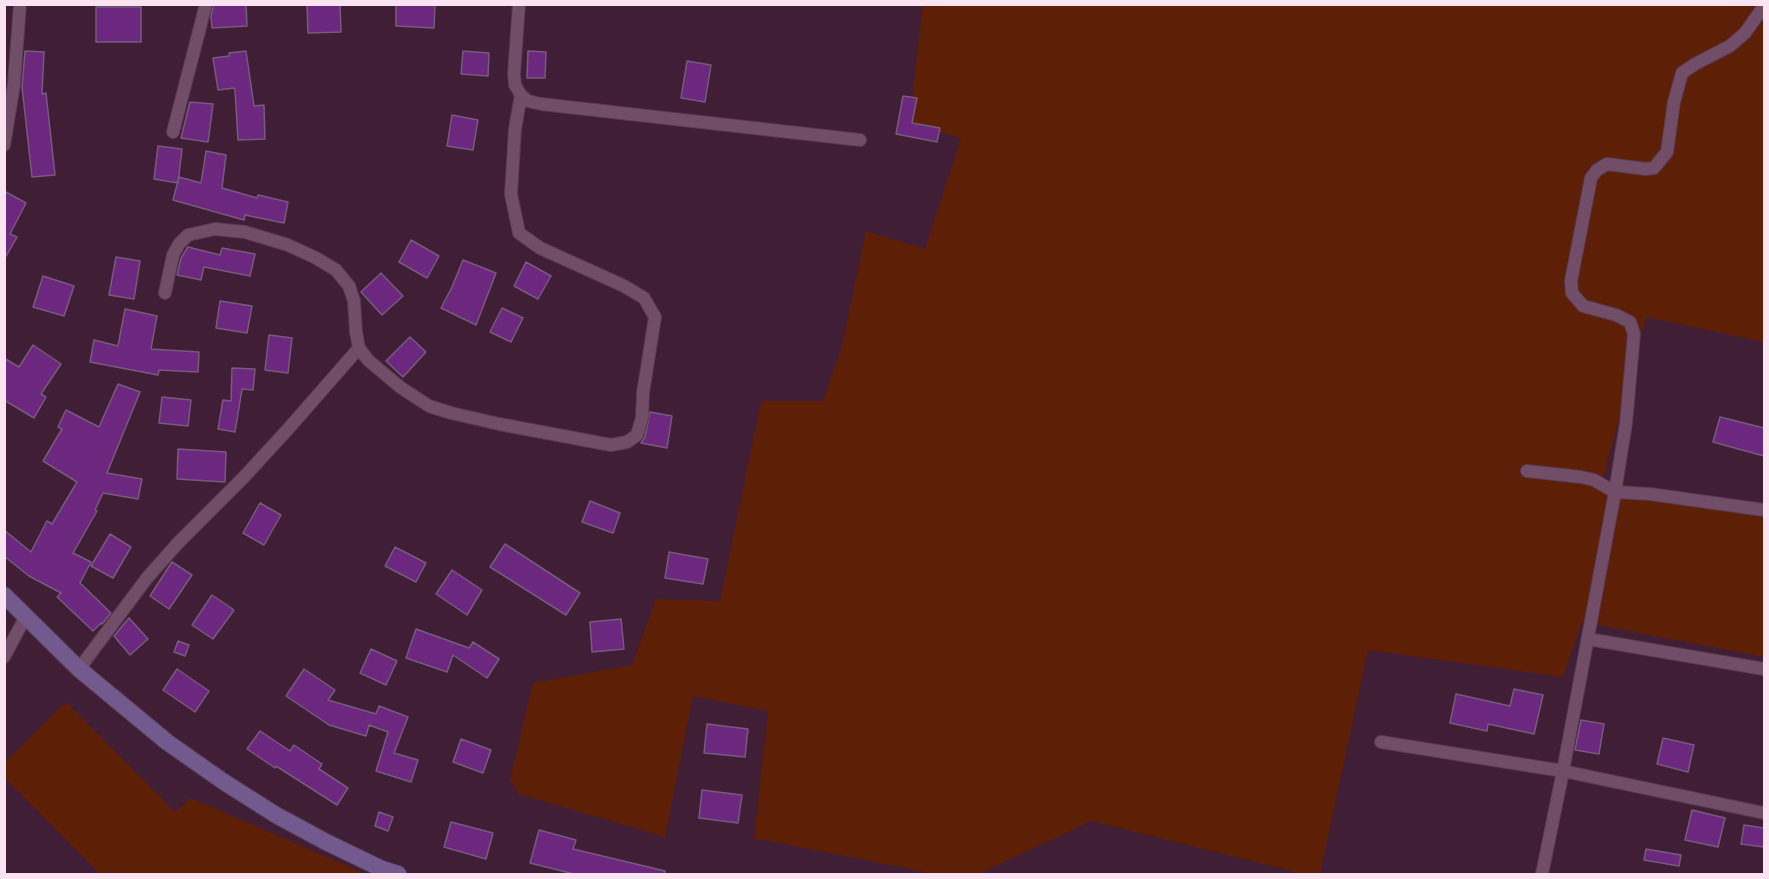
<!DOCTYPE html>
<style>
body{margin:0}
#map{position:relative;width:1769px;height:879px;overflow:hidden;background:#3f1e36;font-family:Mulish,sans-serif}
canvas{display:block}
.frame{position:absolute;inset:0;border:6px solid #fae4f2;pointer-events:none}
</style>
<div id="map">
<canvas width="1769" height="879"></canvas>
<div class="frame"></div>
</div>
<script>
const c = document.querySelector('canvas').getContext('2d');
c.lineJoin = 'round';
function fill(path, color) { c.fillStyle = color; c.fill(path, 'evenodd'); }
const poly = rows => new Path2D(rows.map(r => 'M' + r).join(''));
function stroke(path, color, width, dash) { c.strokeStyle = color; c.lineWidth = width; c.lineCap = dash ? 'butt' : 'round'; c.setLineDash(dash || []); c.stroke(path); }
fill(poly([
 [923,5,1764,5,1764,342,1646,317,1603,479,1764,516,1764,657,1582,622,1563,677,1368,650,1320,874,1303,874,1091,821,979,874,935,874,754,838,768,711,693,696,665,837,519,794,510,780,533,683,632,665,656,599,720,601,761,401,823,401,841,350,866,231,925,249,961,138,909,123],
 [66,702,175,812,191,798,359,871,359,874,100,874,5,778,5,762]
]), '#5e1f07');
const building = poly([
 [214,4,246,4,247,26,212,28,211,16,214,4],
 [307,4,340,4,341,32,308,33,307,4],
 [396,4,435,4,434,28,396,26,396,4],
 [96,7,141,7,141,42,96,42,96,7],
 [25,51,44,52,42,94,46,93,55,175,32,177,22,87,25,51],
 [246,51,254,106,264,105,265,139,238,140,235,90,234,88,218,90,213,58,229,56,229,53,246,51],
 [463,51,489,53,488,76,461,74,463,51],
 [528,51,546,52,545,78,527,78,528,51],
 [687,61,711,65,705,102,681,98,687,61],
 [903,96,917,98,912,123,940,128,937,142,896,134,903,96],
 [190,102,213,104,208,142,181,138,190,102],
 [452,115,478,120,473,150,447,146,452,115],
 [158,146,182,149,178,183,154,179,158,146],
 [206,151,226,155,222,188,257,198,258,195,288,202,284,223,245,215,244,220,173,200,179,177,201,183,206,151],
 [4,191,26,203,10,234,17,237,4,260,4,191],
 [411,240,439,256,427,278,399,262,411,240],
 [188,247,220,255,222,248,255,254,250,276,204,267,201,280,177,275,181,258,188,247],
 [116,257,140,261,134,299,109,295,116,257],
 [463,260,496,273,476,325,441,308,452,287,463,260],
 [526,262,551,276,538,299,514,286,526,262],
 [381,273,403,296,382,315,361,292,381,273],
 [43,276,74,286,64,316,33,307,43,276],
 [220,301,252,306,247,333,216,328,220,301],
 [502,308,523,318,511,342,490,332,502,308],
 [125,309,157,316,151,349,199,352,198,372,159,370,158,375,90,362,94,340,118,346,125,309],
 [269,335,292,338,288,373,265,370,269,335],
 [410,337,426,352,403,377,386,361,410,337],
 [33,345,61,364,41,394,46,397,34,418,4,400,4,358,19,367,33,345],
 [232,368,255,369,253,390,242,389,235,432,218,429,223,400,231,401,232,368],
 [118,384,140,392,107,473,142,479,138,499,103,493,95,510,97,511,73,553,91,562,80,583,111,613,102,624,101,623,93,631,57,597,61,593,29,576,4,556,4,530,31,552,47,521,52,524,77,482,43,461,62,429,58,427,66,410,99,427,118,384],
 [162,397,191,400,188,426,159,423,162,397],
 [650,412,672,416,667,448,641,443,645,437,650,412],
 [1720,417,1764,428,1764,456,1713,442,1720,417],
 [178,449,226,452,225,482,177,479,178,449],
 [590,501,620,513,613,533,582,522,590,501],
 [260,503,281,515,264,545,243,533,260,503],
 [110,534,131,547,113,578,91,566,110,534],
 [505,544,580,593,566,615,490,567,505,544],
 [395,547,426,563,416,582,385,566,395,547],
 [669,552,708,559,703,584,665,578,669,552],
 [172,562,192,575,169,609,150,596,172,562],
 [452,570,482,590,467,615,436,594,452,570],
 [212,595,234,610,213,639,192,625,212,595],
 [129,618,148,639,130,655,114,636,129,618],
 [621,619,624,649,592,652,590,622,621,619],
 [416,629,469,648,473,642,499,659,487,678,453,655,447,672,406,658,416,629],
 [178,641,189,645,185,656,174,652,178,641],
 [371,649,397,661,386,685,360,673,371,649],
 [177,669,209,691,195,712,163,690,177,669],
 [304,669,335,690,328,700,376,714,379,706,408,717,394,753,418,760,411,782,376,771,388,732,369,725,366,736,329,725,286,696,304,669],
 [1514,689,1543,695,1534,734,1488,724,1487,731,1450,723,1456,694,1510,706,1514,689],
 [1581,720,1604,724,1599,754,1575,750,1581,720],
 [707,724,748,729,745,757,704,753,707,724],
 [260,731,290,751,294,745,322,764,319,769,348,788,337,805,276,766,275,768,247,749,260,731],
 [1663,738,1694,745,1688,772,1657,764,1663,738],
 [461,739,491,750,483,773,453,762,461,739],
 [702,790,742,795,738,823,699,818,702,790],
 [1692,810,1725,818,1718,847,1685,840,1692,810],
 [379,812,393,817,388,831,375,826,379,812],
 [451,822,493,833,486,859,444,847,451,822],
 [1744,825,1764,828,1764,847,1741,844,1744,825],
 [539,830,576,840,573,849,665,871,665,874,574,874,530,863,539,830],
 [1646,849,1681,855,1679,866,1644,860,1646,849]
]);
fill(building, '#6c277e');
stroke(building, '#765b7d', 1.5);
const minor = poly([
 [519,4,514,74,515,85,521,95,528,101,541,104,860,140],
 [173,132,206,4],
 [4,145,14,84,20,4],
 [165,293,173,255,179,244,188,235,215,229,245,232,288,245,316,258,336,270,349,286,354,301,356,332,359,348,368,360,400,387,429,406,451,413,499,424,611,445,627,442,637,435,642,418,643,393,655,317,644,298,624,286,540,248,519,233,511,194,515,129,521,95],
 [1527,471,1581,477,1594,480,1615,492,1650,494,1764,510],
 [1588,639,1764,669],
 [4,657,26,616],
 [79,669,147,578,178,543,244,477,289,428,359,348],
 [1381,742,1563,771,1764,813],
 [1542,874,1563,771,1615,492,1626,423,1634,334,1630,322,1616,315,1583,306,1572,293,1571,281,1591,178,1597,170,1607,164,1646,169,1654,168,1667,152,1674,102,1682,73,1695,64,1730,46,1745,33,1764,6]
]);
const secondary = poly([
 [4,595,79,669,167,742,224,782,276,815,326,842,382,869,398,874]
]);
stroke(minor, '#573b50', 14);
stroke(secondary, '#573b50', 18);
stroke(minor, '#724d67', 12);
stroke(secondary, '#735a8e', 16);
</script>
